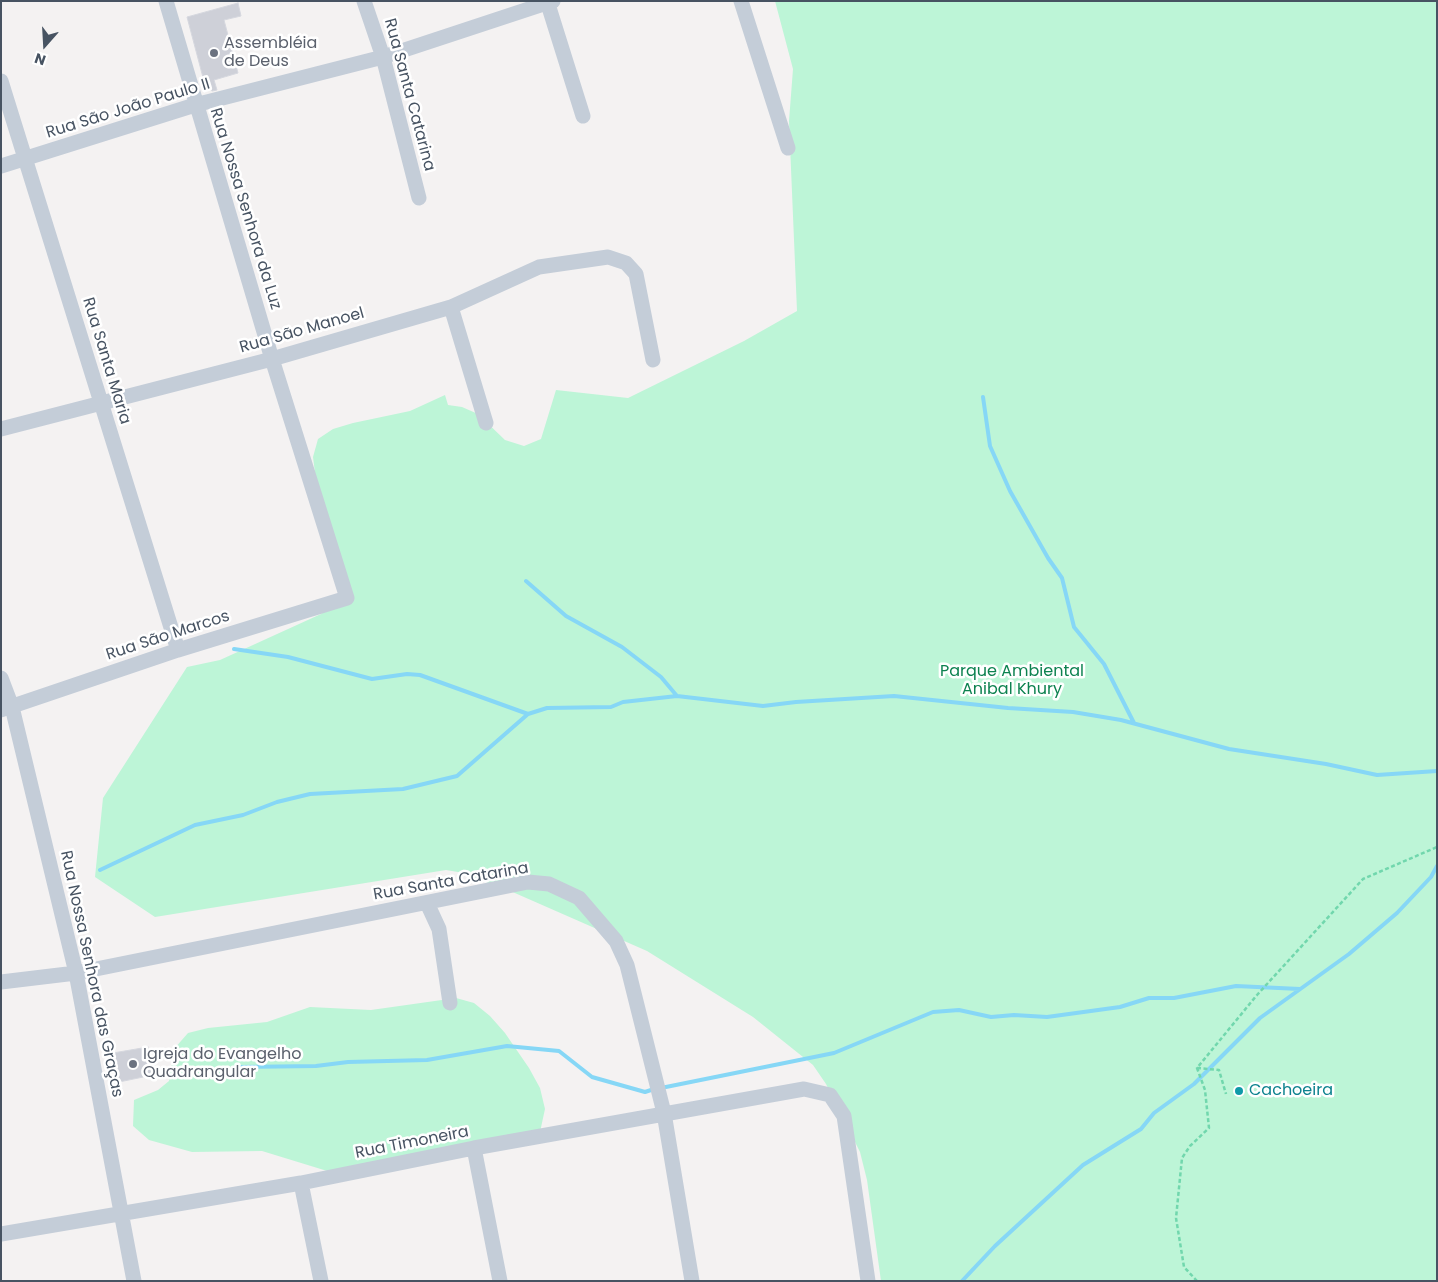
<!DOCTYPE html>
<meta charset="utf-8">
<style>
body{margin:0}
#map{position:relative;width:1438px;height:1282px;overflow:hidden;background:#f4f2f2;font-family:Poppins,sans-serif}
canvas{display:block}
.frame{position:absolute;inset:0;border:2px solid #475362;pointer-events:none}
.north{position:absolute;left:20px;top:20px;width:50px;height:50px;-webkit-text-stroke:4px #fff;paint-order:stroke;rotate:199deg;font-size:14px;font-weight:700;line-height:20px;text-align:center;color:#475362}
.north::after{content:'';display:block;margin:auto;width:18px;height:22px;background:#475362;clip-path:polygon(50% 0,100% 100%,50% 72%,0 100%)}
</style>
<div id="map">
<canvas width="1438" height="1282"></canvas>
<div class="frame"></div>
<div class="north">N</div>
</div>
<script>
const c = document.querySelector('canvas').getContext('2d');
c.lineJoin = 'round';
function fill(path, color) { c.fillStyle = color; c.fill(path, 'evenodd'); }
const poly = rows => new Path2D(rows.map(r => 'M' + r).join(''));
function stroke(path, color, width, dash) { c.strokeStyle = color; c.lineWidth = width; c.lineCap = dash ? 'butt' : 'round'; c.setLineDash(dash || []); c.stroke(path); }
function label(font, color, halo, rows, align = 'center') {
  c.font = font + ' Poppins,sans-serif'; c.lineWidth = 5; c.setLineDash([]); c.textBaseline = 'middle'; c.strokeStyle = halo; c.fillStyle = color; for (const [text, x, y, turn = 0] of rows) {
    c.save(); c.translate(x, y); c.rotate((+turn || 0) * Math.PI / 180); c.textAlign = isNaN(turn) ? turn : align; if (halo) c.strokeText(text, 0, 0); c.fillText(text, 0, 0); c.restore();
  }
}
fill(poly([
 [775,1,1437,1,1437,1281,881,1281,867,1180,860,1152,826,1084,813,1065,753,1017,647,951,508,890,458,872,446,870,155,917,95,877,103,798,187,667,220,660,321,614,334,604,342,589,315,473,313,457,318,439,333,429,353,423,410,411,445,395,448,405,462,407,478,414,505,440,524,446,541,439,556,390,628,398,744,341,797,311,789,121,793,69],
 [456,998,474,1003,490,1016,505,1033,529,1068,540,1088,545,1109,540,1132,337,1174,262,1151,192,1152,149,1140,133,1126,134,1100,158,1090,169,1081,174,1049,188,1033,208,1028,267,1022,310,1007,371,1010]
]), '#bdf5d7');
stroke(poly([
 [983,397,990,446,1010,491,1048,558,1062,578,1074,627,1104,664,1134,723],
 [526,581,566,616,622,647,661,677,677,696],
 [234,649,288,657,372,679,407,674,420,675,528,714],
 [100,870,195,825,243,815,277,802,310,794,403,789,457,776,528,714,547,708,611,707,623,702,677,696,763,706,796,702,894,696,1008,708,1073,712,1121,720,1229,749,1326,764,1377,775,1437,771],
 [240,1067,316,1066,348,1062,427,1060,507,1046,559,1051,592,1077,645,1092,654,1089],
 [661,1088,834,1053,933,1012,959,1010,991,1017,1014,1015,1047,1017,1120,1007,1149,998,1174,998,1236,986,1300,989],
 [962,1281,995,1246,1083,1165,1141,1129,1154,1113,1194,1084,1260,1018,1349,954,1397,913,1431,877,1437,866]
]), '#86d7f6', 4);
const building = poly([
 [238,3,241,16,224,20,238,73,214,80,217,90,212,91,205,85,187,17,238,3],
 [148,1047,153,1075,119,1082,113,1053,148,1047]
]);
fill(building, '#ced0d8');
stroke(building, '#d5d7de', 1);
stroke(poly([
 [1197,1068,1219,1070,1226,1094],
 [1197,1281,1184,1267,1176,1218,1182,1158,1190,1146,1209,1128,1205,1090,1197,1068,1257,995,1363,879,1437,847]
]), '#71d7ad', 2.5, [4, 2.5]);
stroke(poly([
 [364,1,383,57,419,198],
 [547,1,583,116],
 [741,1,788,148],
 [1,81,178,650],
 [1,166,195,105,383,57,553,1],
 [451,307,486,423],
 [1,429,272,359,451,307,539,267,608,257,626,263,636,274,653,360],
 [1,678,12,707,76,973,134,1281],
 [1,710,178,650,347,598,272,359,166,1],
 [427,903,439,929,450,1003],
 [1,982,76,973,528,882,549,884,579,898,616,941,627,965,664,1113,692,1281],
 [474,1148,500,1281],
 [301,1183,321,1281],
 [1,1234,301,1183,474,1148,804,1089,830,1095,844,1116,868,1281]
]), '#c4cdd8', 15);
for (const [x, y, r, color] of [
 [214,53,5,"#6b7280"],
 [133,1064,5,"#6b7280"],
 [1239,1091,5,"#0f9aa8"]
]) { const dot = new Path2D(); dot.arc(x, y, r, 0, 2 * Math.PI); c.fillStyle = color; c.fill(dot); stroke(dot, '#fff', 2); }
label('16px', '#5b616d', '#fff', [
 ["Assembléia",224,44],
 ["de Deus",224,62],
 ["Igreja do Evangelho",143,1055],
 ["Quadrangular",143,1073]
], 'left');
label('16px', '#475362', '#fff', [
 ["Rua Santa Catarina",409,95,75],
 ["Rua São João Paulo II",128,109,-17],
 ["Rua Nossa Senhora da Luz",245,209,73],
 ["Rua São Manoel",302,331,-16],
 ["Rua Santa Maria",106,361,73],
 ["Rua São Marcos",168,636,-18],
 ["Rua Santa Catarina",451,882,-10],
 ["Rua Nossa Senhora das Graças",91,974,78],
 ["Rua Timoneira",412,1143,-11]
]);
label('16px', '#0d8250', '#fff', [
 ["Parque Ambiental",1012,672],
 ["Anibal Khury",1012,690]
]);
label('16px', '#0d838f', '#fff', [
 ["Cachoeira",1249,1091]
], 'left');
</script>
